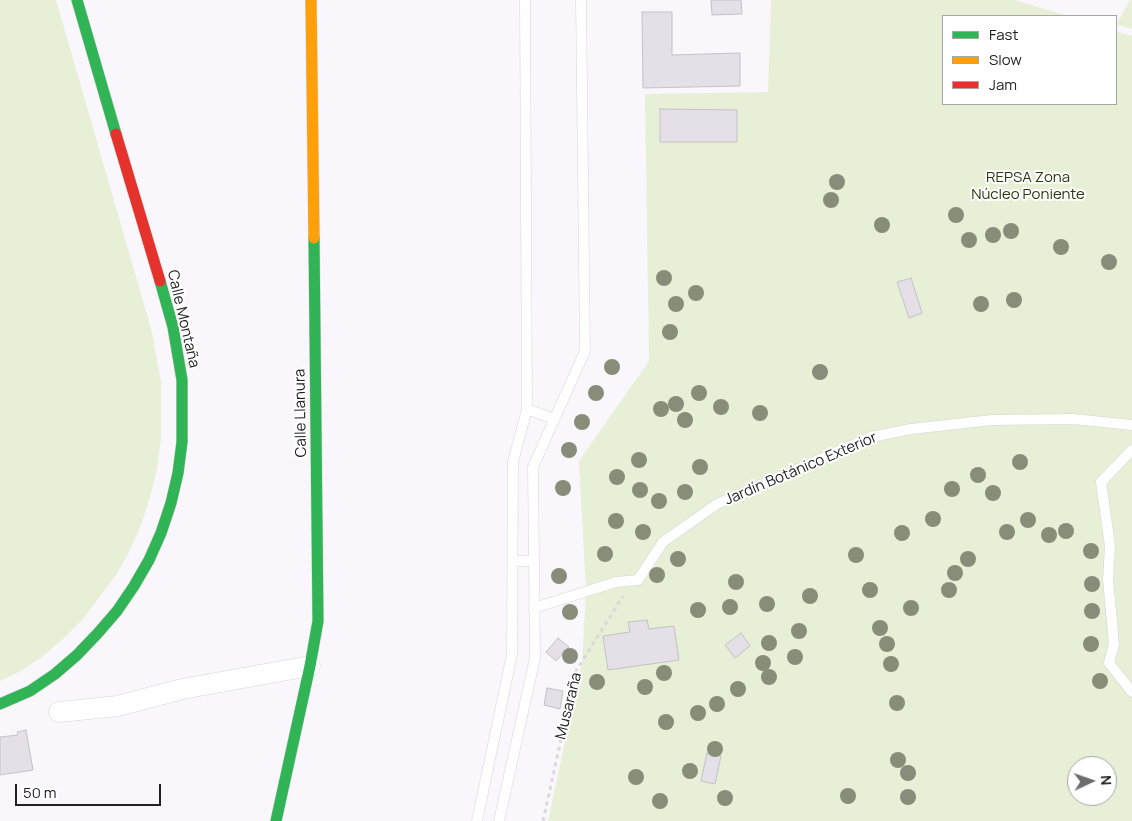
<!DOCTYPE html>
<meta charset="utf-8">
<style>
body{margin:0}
#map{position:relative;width:1132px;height:821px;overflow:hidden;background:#faf7fc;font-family:Manrope,sans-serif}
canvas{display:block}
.legend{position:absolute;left:942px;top:15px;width:175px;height:90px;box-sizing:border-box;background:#fff;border:1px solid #a7a6a7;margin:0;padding:6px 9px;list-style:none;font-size:15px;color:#222123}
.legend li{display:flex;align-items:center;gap:10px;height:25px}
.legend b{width:25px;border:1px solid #a7a6a7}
.north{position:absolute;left:1067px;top:756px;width:50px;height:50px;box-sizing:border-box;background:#fff;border:1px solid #a7a6a7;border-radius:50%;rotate:87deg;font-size:14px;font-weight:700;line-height:20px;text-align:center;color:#222123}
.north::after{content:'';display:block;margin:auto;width:18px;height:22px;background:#6e6c6f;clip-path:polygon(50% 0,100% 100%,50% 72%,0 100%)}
.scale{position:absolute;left:15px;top:784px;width:146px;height:22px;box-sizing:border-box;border:2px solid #222123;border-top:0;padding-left:6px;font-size:15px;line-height:18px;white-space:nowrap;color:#222123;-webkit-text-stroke:4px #fff;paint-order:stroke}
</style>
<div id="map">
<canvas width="1132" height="821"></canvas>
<ul class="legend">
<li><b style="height:6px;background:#30b455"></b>Fast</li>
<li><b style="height:6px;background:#ff9f0a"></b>Slow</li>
<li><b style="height:6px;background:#e5322d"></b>Jam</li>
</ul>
<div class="north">N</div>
<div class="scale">50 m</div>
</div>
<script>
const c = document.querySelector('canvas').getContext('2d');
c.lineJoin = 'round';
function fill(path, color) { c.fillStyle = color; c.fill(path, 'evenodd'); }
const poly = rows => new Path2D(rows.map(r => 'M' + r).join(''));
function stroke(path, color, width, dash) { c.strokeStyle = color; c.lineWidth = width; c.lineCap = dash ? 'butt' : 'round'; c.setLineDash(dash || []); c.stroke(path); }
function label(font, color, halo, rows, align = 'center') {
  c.font = font + ' Manrope,sans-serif'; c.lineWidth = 4; c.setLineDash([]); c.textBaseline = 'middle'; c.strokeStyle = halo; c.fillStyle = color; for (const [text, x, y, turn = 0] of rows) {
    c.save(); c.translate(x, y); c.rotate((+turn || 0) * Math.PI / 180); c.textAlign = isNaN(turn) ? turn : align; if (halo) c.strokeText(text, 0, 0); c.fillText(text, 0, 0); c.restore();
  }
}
fill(poly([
 [0,0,56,0,152,332,161,382,161,440,157,469,150,497,141,525,130,550,116,575,83,619,63,639,42,657,19,672,0,681],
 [771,0,1014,0,1068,16,943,16,943,104,1116,104,1116,31,1132,36,1132,821,548,821,582,662,586,592,579,461,649,361,645,94,768,92],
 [1077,766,1107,766,1107,796,1077,796],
 [1130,0,1132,0,1132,29,1116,25]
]), '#e7efd6');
const building = poly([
 [711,0,741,0,742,14,712,15,711,0],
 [642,12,672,12,672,55,740,53,740,86,643,88,642,12],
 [660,109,737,110,737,142,660,142,660,109],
 [911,278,922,313,909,318,897,282,911,278],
 [647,620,649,629,674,626,679,660,608,670,603,636,630,632,628,622,647,620],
 [741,633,750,646,735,658,725,645,741,633],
 [558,638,569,647,556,661,546,652,558,638],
 [547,688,563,691,560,709,544,705,547,688],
 [26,730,33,770,0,775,0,737,18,735,17,732,26,730],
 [707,753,721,756,715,784,701,781,707,753]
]);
fill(building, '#e5dfe8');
stroke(building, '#c4c2c6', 1);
const lane = poly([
 [527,409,554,419],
 [1132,450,1101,482,1110,546,1108,579,1114,644,1109,663,1132,692],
 [513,561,534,561],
 [534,608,616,582,638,580,663,542,717,504,871,437,911,429,992,420,1073,419,1132,425],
 [477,821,512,654,513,462,527,409,525,0],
 [499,821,535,658,533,467,585,351,581,0]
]);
const street = poly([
 [59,712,118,706,182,689,310,666]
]);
const fast = poly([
 [77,0,116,134],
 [0,704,30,691,55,674,77,655,98,633,117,611,134,586,149,560,161,533,171,503,178,473,182,442,182,380,173,327,160,281],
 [276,821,310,666,318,621,314,238]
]);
const slow = poly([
 [311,0,314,238]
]);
const jam = poly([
 [116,134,160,281]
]);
stroke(lane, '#d7d5d8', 11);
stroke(street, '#d7d5d8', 21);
stroke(fast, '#d7d5d8', 12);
stroke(slow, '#d7d5d8', 12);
stroke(jam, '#d7d5d8', 12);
stroke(poly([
 [543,821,576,671,623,596]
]), '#dad9da', 3, [4, 4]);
stroke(lane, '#fefeff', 10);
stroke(street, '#fefeff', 20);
stroke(fast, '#30b455', 11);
stroke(slow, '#ff9f0a', 11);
stroke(jam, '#e5322d', 11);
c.fillStyle = '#888d7a';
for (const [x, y] of [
 [837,182],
 [831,200],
 [956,215],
 [882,225],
 [1011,231],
 [993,235],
 [969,240],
 [1061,247],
 [1109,262],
 [664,278],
 [696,293],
 [1014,300],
 [676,304],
 [981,304],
 [670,332],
 [612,367],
 [820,372],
 [596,393],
 [699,393],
 [676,404],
 [721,407],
 [661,409],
 [760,413],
 [685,420],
 [582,422],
 [569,450],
 [639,460],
 [1020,462],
 [700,467],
 [978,475],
 [617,477],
 [563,488],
 [952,489],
 [640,490],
 [685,492],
 [993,493],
 [659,501],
 [933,519],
 [1028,520],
 [616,521],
 [1066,531],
 [643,532],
 [1007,532],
 [902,533],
 [1049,535],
 [1091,551],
 [605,554],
 [856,555],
 [678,559],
 [968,559],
 [955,573],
 [657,575],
 [559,576],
 [736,582],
 [1092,584],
 [870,590],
 [949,590],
 [810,596],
 [767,604],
 [730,607],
 [911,608],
 [698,610],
 [1092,611],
 [570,612],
 [880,628],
 [799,631],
 [769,643],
 [887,644],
 [1091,644],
 [570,656],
 [795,657],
 [763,663],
 [891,664],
 [664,673],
 [769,677],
 [1100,681],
 [597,682],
 [645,687],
 [738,689],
 [897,703],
 [717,704],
 [698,713],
 [666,722],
 [715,749],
 [898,760],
 [690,771],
 [908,773],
 [636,777],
 [848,796],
 [908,797],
 [725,798],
 [660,801]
]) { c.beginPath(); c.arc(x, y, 8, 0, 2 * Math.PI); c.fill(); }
label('15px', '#2b360f', '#fff', [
 ["REPSA Zona",1028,178],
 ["Núcleo Poniente",1028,195]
]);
label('15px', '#222123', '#fff', [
 ["Calle Montaña",183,319,77],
 ["Calle Llanura",301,413,-91],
 ["Jardín Botánico Exterior",801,469,-23],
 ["Musaraña",569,706,-76]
]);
</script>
